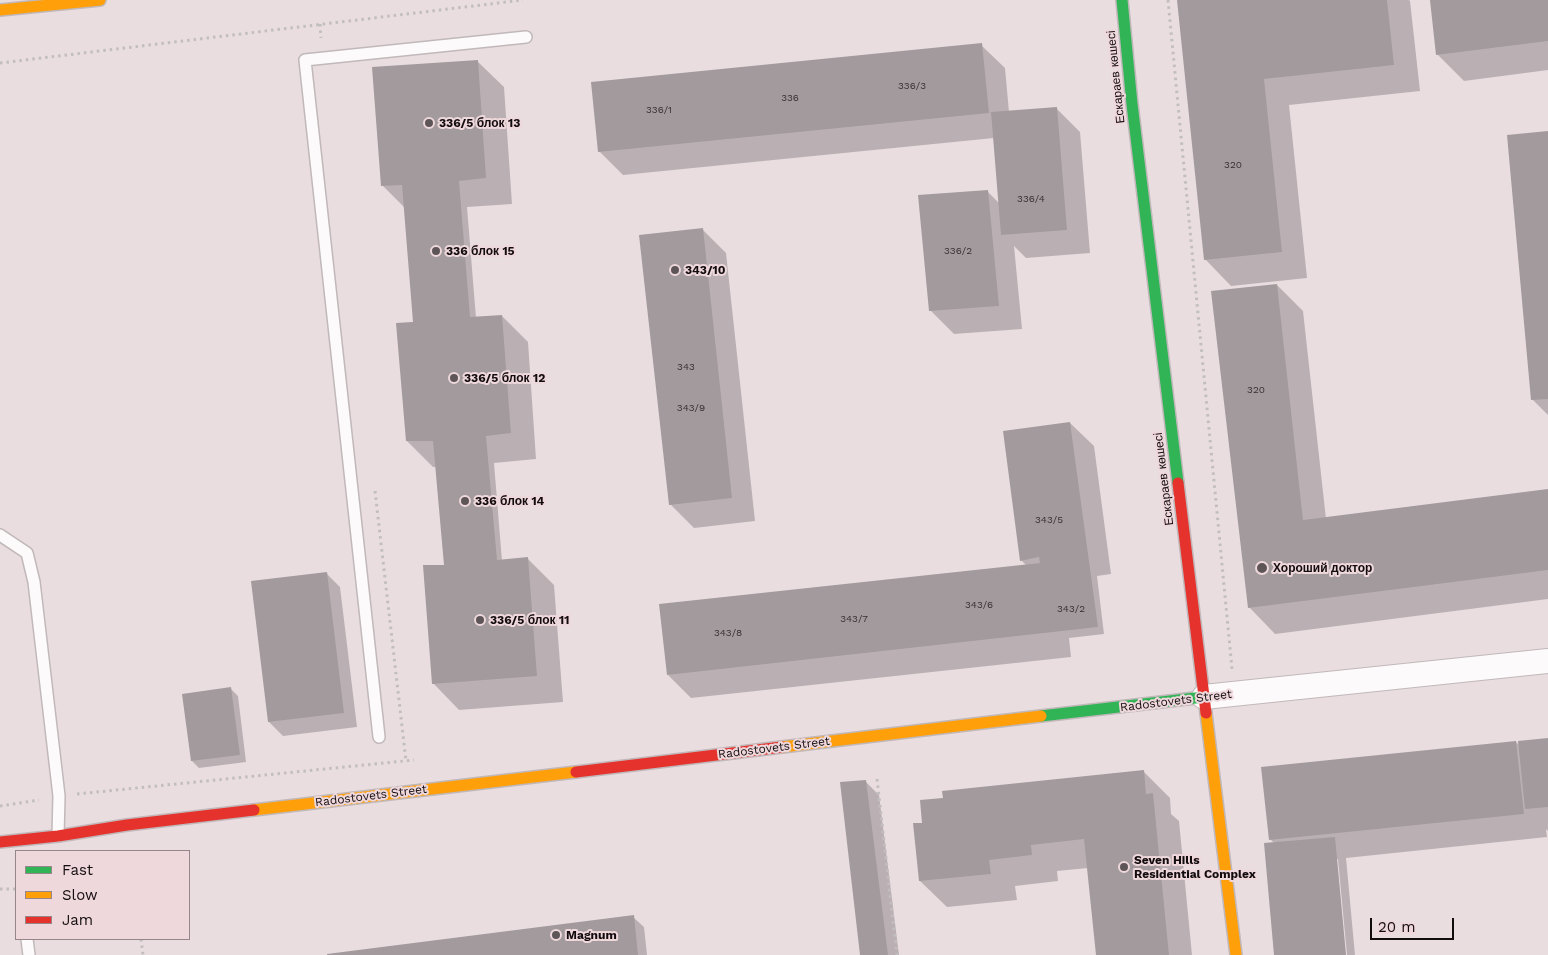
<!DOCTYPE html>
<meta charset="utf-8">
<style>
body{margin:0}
#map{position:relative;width:1548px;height:955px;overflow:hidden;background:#e9dde0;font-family:"Work Sans",sans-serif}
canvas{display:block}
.legend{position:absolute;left:15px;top:850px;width:175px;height:90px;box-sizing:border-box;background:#eed8dc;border:1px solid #96868a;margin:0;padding:6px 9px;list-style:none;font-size:15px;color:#130c0e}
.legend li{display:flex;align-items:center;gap:10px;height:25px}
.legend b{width:25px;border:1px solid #96868a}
.scale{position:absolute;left:1370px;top:918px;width:84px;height:22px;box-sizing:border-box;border:2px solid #130c0e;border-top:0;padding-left:6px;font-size:15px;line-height:18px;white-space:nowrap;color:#130c0e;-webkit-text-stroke:4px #eed8dc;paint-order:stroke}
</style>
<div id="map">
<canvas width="1548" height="955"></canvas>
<ul class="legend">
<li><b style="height:6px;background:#30b455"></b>Fast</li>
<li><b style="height:6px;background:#ff9f0a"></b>Slow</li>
<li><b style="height:6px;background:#e5322d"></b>Jam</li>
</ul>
<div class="scale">20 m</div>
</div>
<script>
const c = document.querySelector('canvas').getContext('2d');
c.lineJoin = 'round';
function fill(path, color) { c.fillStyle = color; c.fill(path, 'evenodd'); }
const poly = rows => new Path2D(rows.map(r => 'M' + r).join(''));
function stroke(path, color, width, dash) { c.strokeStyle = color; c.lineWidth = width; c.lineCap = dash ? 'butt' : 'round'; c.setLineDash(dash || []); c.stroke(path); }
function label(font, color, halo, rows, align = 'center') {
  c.font = font + ' "Work Sans",sans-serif'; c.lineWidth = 4; c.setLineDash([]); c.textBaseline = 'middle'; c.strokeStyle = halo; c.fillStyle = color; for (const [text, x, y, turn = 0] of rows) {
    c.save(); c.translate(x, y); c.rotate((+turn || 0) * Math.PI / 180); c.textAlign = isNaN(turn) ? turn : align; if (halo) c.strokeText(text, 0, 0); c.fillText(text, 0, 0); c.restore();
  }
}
fill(poly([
 [1178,0,1409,0,1410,1,1420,91,1289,105,1307,278,1231,286,1205,259],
 [1431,0,1548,0,1548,70,1464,81,1437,54],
 [981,45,1005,68,1009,112,1056,108,1080,132,1090,253,1026,258,1014,246,1022,329,954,334,930,310,987,191,1000,204,994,138,623,175,599,151],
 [477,61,504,87,512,204,467,207,476,318,502,316,528,342,536,459,494,463,502,561,528,559,554,585,563,702,459,710,433,683,445,566,436,467,433,467,407,441,414,323,405,208,382,185],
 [1548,132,1548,415,1533,400],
 [702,229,726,253,755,521,694,528,670,504],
 [1277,285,1303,311,1326,519,1548,491,1548,599,1275,634,1249,607],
 [1070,423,1094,446,1111,574,1097,576,1104,634,1069,638,1071,657,691,698,668,675,1027,566,1021,560],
 [326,573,340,587,357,727,283,736,269,722],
 [231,689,238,696,246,762,199,768,192,761],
 [1548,739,1548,831,1546,829,1547,837,1346,858,1355,955,1347,955,1338,859,1336,859,1344,955,1276,955,1274,843,1270,839,1516,742,1520,746],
 [1144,772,1170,798,1171,814,1179,821,1192,955,1098,955,1088,868,1057,871,1058,881,1015,886,1017,900,947,907,920,881,914,824,924,824],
 [865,781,879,795,899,955,862,955],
 [633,917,644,927,647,955,327,955]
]), '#0003');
fill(poly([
 [1177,0,1387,0,1394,65,1264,79,1282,252,1204,260],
 [1430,0,1548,0,1548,41,1436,55],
 [982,43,989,113,598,152,591,82],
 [478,60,486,178,459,181,470,317,502,315,511,433,486,436,497,560,528,557,537,676,432,684,423,565,444,565,433,441,406,441,396,323,413,322,402,185,381,186,372,67],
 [1057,107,1067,230,1001,235,991,112],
 [1548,131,1548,399,1531,400,1507,135],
 [988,190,999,306,929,311,918,195],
 [703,228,732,498,669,505,639,235],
 [1277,284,1303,520,1548,489,1548,570,1248,608,1211,291],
 [1070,422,1098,627,667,675,659,604,1040,563,1039,557,1020,561,1003,431],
 [327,572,344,713,268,722,251,581],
 [231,687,240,755,191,761,182,694],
 [1548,738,1548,807,1525,809,1518,741],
 [1516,741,1524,814,1269,840,1261,767],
 [1144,770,1146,794,1153,793,1169,955,1096,955,1084,839,1031,845,1032,855,989,860,991,874,919,881,913,823,922,823,920,800,943,798,942,791],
 [866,780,888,955,860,955,840,782],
 [1335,837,1346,955,1274,955,1264,843],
 [634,915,638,955,327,955,327,954]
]), '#a29a9d');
const lane = poly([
 [0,535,27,553,34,582,59,796,58,836],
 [379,737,305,60,526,37],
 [27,939,29,955]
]);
const street = poly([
 [1204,697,1548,661]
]);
const fast = poly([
 [1122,0,1132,104,1178,483],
 [1041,716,1204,697]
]);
const slow = poly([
 [0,10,100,0],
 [1206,713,1236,955],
 [782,747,1041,716],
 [254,810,576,772]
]);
const jam = poly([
 [1178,483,1206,713],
 [576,772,782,747],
 [0,842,58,836,127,825,254,810]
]);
stroke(lane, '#c1b8ba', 14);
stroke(street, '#c1b8ba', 26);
stroke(fast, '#c1b8ba', 14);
stroke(slow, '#c1b8ba', 14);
stroke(jam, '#c1b8ba', 14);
stroke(poly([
 [1168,0,1232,669],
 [320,24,321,38],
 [0,63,523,0],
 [375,491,406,761],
 [877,779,897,955],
 [77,794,414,760],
 [0,806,39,800],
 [0,889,16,889],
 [141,939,143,955]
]), '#c2bebf', 3, [2.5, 4]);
stroke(lane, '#fcfafa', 11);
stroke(street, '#fcfafa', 24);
stroke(fast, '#30b455', 11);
stroke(slow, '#ff9f0a', 11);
stroke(jam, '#e5322d', 11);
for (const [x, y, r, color] of [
 [429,123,5,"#5e5558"],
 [436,251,5,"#5e5558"],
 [675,270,5,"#5e5558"],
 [454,378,5,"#5e5558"],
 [465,501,5,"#5e5558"],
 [1262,568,6,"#5e5558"],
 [480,620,5,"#5e5558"],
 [1124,867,5,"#5e5558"],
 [556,935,5,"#5e5558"]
]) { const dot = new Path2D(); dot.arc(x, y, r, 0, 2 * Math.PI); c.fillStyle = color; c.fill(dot); stroke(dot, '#eed8dc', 2); }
label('10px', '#373032', null, [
 ["336/3",912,86],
 ["336",790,98],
 ["336/1",659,110],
 ["320",1233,165],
 ["336/4",1031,199],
 ["336/2",958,251],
 ["343",686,367],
 ["320",1256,390],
 ["343/9",691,408],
 ["343/5",1049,520],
 ["343/6",979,605],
 ["343/2",1071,609],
 ["343/7",854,619],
 ["343/8",728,633]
]);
label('12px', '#130c0e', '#eed8dc', [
 ["Ескараев көшесі",1116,77,-96],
 ["Ескараев көшесі",1164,479,-97],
 ["Radostovets Street",1176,701,-7],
 ["Radostovets Street",774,748,-7],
 ["Radostovets Street",371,796,-7]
]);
label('bold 12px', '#130c0e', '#eed8dc', [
 ["336/5 блок 13",439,123],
 ["336 блок 15",446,251],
 ["343/10",685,270],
 ["336/5 блок 12",464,378],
 ["336 блок 14",475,501],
 ["Хороший доктор",1273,568],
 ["336/5 блок 11",490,620],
 ["Seven Hills",1134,860],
 ["Residential Complex",1134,874],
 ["Magnum",566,935]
], 'left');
</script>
